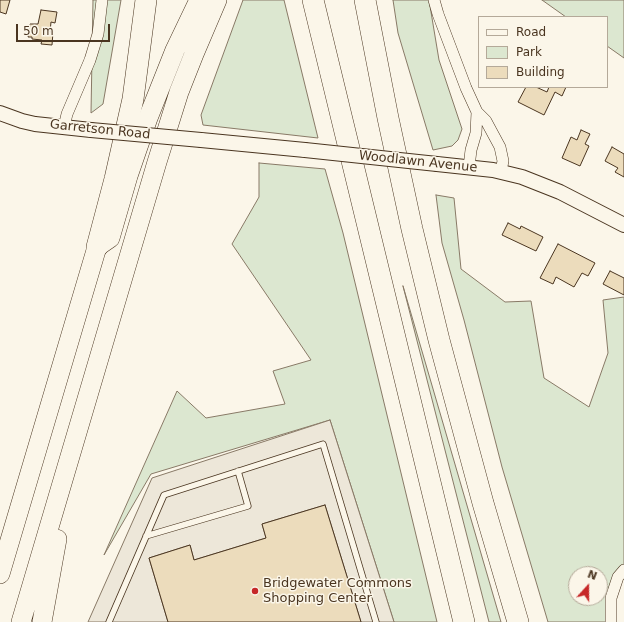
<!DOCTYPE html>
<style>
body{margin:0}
#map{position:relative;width:624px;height:622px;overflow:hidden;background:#fbf6e9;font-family:"DejaVu Sans",sans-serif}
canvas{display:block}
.legend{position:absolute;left:478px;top:16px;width:130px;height:72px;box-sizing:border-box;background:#fbf6e9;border:1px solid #b4a999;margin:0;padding:5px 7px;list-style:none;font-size:12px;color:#4a3520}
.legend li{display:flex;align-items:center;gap:8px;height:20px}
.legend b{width:20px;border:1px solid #b4a999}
.north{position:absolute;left:568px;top:566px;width:40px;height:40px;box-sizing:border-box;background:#fbf6e9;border:1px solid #b4a999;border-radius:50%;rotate:21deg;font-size:11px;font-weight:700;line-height:16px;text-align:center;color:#4a3520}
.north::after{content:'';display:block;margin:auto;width:14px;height:18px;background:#c62828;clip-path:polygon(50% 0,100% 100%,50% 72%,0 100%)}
.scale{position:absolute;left:16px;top:24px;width:94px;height:18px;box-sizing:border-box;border:2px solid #4a3520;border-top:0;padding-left:5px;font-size:12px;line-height:14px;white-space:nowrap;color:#4a3520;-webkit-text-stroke:3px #fbf6e9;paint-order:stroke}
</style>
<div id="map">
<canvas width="624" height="622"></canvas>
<ul class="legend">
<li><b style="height:5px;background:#fbf6e9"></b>Road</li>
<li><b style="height:11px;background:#dce7d0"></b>Park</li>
<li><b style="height:11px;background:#ecdcbc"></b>Building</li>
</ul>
<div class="north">N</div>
<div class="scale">50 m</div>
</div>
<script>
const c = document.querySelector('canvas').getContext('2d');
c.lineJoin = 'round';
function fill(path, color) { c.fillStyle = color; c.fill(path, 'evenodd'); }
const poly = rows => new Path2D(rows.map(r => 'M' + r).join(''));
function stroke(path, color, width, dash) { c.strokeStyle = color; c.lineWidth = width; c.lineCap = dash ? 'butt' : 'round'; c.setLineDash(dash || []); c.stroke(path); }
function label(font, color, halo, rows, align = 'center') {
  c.font = font + ' "DejaVu Sans",sans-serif'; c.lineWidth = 3; c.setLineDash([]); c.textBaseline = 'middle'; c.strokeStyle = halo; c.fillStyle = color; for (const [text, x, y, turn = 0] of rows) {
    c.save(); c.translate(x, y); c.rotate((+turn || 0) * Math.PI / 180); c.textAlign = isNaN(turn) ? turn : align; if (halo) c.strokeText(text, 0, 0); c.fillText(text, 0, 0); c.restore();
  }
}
const green = poly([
 [93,0,121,0,103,104,91,113,93,0],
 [243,0,284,0,318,138,203,125,201,115,243,0],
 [393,0,429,0,439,60,462,129,458,140,452,146,433,150,398,33,393,0],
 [542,0,624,0,624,58,607,46,607,17,566,17,542,0],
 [259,163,325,169,343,233,437,622,394,622,330,420,151,474,104,555,177,391,206,418,285,404,273,371,311,360,232,244,259,197,259,163],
 [436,195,454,198,461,269,505,302,531,301,544,378,589,407,608,353,603,300,624,297,624,577,607,609,608,622,548,622,502,467,464,320,442,243,436,195],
 [576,574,600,574,600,598,576,598,576,574],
 [403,286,501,622,489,622,403,286]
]);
fill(green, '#dce7d0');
stroke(green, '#887966', 1);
const parking = poly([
 [330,420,394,622,361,622,325,505,262,524,266,538,194,560,190,545,149,558,168,622,88,622,152,478,330,420]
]);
fill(parking, '#ede7d9');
stroke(parking, '#887966', 1);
const building = poly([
 [0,0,10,0,6,14,0,12,0,0],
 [41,10,57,12,55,23,51,22,50,32,53,32,52,45,41,44,42,40,32,39,32,37,28,37,30,24,38,24,41,10],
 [526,87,536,87,547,92,549,87,566,87,562,96,555,92,544,115,518,102,526,87],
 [581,130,590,134,585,144,589,146,580,166,562,158,571,137,577,140,581,130],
 [612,147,624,154,624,177,615,172,618,168,605,161,612,147],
 [508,223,520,229,521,226,543,237,536,251,502,235,508,223],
 [558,244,595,263,588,276,582,273,574,287,556,277,553,284,540,278,558,244],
 [610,271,624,278,624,295,603,284,610,271],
 [325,505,361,622,168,622,149,558,190,545,194,560,266,538,262,524,325,505]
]);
fill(building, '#ecdcbc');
stroke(building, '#4a3520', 1);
const service = poly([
 [146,536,248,506,238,471],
 [109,622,164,495,323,444,376,622]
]);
const minor = poly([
 [434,0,438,14,466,88,477,112,486,121,500,147,503,161,501,171],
 [64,127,67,114,90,60,98,34,102,0],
 [469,167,471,150,476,133,477,112],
 [611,622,611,598,618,577,624,570]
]);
const tertiary = poly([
 [0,113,22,121,35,124,91,130],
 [201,140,305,150],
 [437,164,493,170,522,177,560,192,624,225]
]);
const trunk = poly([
 [0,574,97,247,110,238,128,176,148,118,175,50,199,0],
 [21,622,157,162,179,92,194,54,217,0],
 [42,622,57,539]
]);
const motorway = poly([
 [313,0,464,622],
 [365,0,388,118,412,229,439,340,483,503,518,622],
 [97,247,115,179,133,99,146,0]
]);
stroke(service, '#4a3520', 7);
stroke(minor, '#4a3520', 12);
stroke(tertiary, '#4a3520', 16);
stroke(trunk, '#4a3520', 20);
stroke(motorway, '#4a3520', 22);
stroke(service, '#fbf6e9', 5.5);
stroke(minor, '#fbf6e9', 11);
stroke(tertiary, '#fbf6e9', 14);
stroke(trunk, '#fbf6e9', 19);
stroke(motorway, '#fbf6e9', 21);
const tertiaryBridge = poly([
 [91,130,201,140],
 [305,150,437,164]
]);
stroke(tertiaryBridge, '#4a3520', 16, []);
stroke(tertiaryBridge, '#fbf6e9', 14);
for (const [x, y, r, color] of [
 [255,591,4,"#c62828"]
]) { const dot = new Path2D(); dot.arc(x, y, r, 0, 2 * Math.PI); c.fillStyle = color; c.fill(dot); stroke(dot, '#fbf6e9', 1.5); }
label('13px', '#4a3520', '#fbf6e9', [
 ["Garretson Road",100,130,6],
 ["Woodlawn Avenue",418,162,6]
]);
label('13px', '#4a3520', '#fbf6e9', [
 ["Bridgewater Commons",263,584],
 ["Shopping Center",263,599]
], 'left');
</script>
